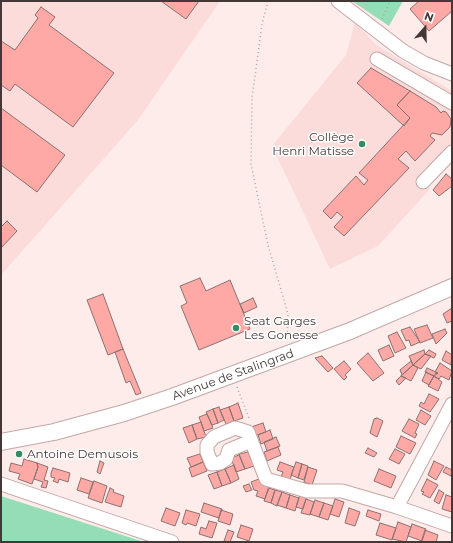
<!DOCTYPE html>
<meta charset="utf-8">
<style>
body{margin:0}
#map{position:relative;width:453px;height:543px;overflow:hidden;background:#feecea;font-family:Montserrat,sans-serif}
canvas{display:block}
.frame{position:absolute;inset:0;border:2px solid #443837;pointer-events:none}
.north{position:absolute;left:405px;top:8px;width:40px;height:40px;-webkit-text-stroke:3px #fff;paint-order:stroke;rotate:20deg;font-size:11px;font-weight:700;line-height:16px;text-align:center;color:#443837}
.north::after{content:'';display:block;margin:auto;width:14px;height:18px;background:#443837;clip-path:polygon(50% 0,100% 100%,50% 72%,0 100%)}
</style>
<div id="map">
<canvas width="453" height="543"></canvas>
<div class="frame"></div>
<div class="north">N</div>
</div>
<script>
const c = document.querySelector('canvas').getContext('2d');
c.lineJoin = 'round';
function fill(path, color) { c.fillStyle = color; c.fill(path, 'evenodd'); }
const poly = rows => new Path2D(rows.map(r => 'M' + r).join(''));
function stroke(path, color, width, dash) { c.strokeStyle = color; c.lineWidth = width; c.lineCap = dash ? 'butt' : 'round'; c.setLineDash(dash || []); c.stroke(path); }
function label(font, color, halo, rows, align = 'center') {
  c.font = font + ' Montserrat,sans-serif'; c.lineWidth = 3; c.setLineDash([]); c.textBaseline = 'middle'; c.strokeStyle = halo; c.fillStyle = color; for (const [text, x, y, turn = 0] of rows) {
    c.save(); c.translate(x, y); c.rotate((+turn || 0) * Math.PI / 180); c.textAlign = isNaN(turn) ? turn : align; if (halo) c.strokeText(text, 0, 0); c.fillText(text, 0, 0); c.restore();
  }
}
fill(poly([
 [1,1,220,1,138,120,1,275],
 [355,22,375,44,452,91,452,143,419,177,430,189,378,246,330,269,272,146,346,55]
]), '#fcdcda');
fill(poly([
 [352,1,403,1,389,26],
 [1,496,144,542,1,542]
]), '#95ddb6');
const building = poly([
 [161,1,199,1,186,19,161,1],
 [419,1,452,1,452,11,429,31,410,9,419,1],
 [41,7,55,17,49,25,114,73,73,127,15,84,10,91,1,85,1,41,15,50,38,18,35,15,41,7],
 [371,68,410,91,397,105,410,118,404,126,357,83,371,68],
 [410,91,436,107,441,113,443,111,446,112,451,119,450,127,442,135,432,133,430,136,435,140,415,161,406,151,398,159,409,168,344,236,334,227,343,217,337,212,331,219,323,211,356,176,364,185,368,180,359,173,410,118,397,105,410,91],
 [1,108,65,155,37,192,1,165,1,108],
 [446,174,452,179,452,186,439,196,433,190,446,174],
 [7,221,17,231,1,248,1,227,7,221],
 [200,278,206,291,230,280,250,329,199,350,181,306,187,303,180,286,200,278],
 [103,294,123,349,108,355,87,300,103,294],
 [253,298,257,307,244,313,240,304,253,298],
 [452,308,452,321,447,323,443,314,452,308],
 [427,325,433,338,420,343,414,329,427,325],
 [410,327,420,342,411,346,409,340,406,341,401,330,410,327],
 [445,329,447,333,436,344,432,334,445,329],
 [397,332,406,348,395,353,388,336,397,332],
 [389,345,394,356,383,361,378,350,389,345],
 [123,349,141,393,136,395,130,381,126,383,115,352,123,349],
 [424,350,425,354,413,365,409,356,424,350],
 [429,350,436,354,434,358,425,354,429,350],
 [446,351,452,355,451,365,442,360,446,351],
 [368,353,384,373,373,381,357,363,368,353],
 [425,354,431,356,421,369,413,365,425,354],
 [322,356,333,368,328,372,315,358,322,356],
 [344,361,351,369,345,375,347,377,344,380,334,369,344,361],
 [411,361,413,365,402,375,400,370,411,361],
 [440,363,452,371,449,380,441,376,439,379,434,376,438,373,435,372,440,363],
 [413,365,418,368,411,381,401,376,413,365],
 [427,368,438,373,437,374,436,373,434,376,425,372,427,368],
 [426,372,434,376,429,385,422,381,426,372],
 [401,376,406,378,399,385,396,381,401,376],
 [434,376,442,382,438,391,428,386,434,376],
 [429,394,439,399,430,412,419,406,421,402,424,404,429,394],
 [238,403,243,418,234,421,229,407,238,403],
 [219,407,224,420,218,423,213,409,219,407],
 [229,407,234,421,226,424,220,410,229,407],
 [213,409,218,423,212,425,206,412,213,409],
 [421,410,431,416,425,425,416,420,421,410],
 [207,414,213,428,204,431,199,417,207,414],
 [377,418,383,421,377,437,370,433,374,419,377,418],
 [409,419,419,424,415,433,417,434,415,438,402,431,409,419],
 [201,422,206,437,197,439,192,425,201,422],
 [263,423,266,432,254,436,251,427,263,423],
 [192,425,197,439,189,443,183,428,192,425],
 [270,430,273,439,261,444,258,435,270,430],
 [401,436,416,443,410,454,396,447,401,436],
 [276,437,280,446,267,451,264,442,276,437],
 [278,447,281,455,267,461,264,452,278,447],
 [368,448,377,453,374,457,365,453,368,448],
 [395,449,405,454,399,464,389,459,395,449],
 [248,452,254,466,245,469,239,454,248,452],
 [200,454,203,462,191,467,187,458,200,454],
 [239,455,245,469,236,472,231,458,239,455],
 [24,459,37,463,38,467,32,484,18,479,20,474,9,471,11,463,22,466,24,459],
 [100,461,104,463,100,474,97,472,100,461],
 [434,461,444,466,436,480,428,475,434,461],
 [203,462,207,471,192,477,189,468,203,462],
 [280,462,294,467,290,480,281,477,283,472,277,470,280,462],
 [296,462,302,464,298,478,291,475,296,462],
 [37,463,48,467,44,480,48,481,46,488,41,487,43,482,34,479,38,467,37,463],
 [302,464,308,466,304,480,298,478,302,464],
 [234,465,239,479,231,483,225,469,234,465],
 [308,467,317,470,312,485,304,482,308,467],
 [446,467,452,470,451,476,443,472,446,467],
 [53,468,70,473,68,482,59,479,58,483,53,481,55,478,51,477,51,473,53,468],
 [225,469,231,483,222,486,217,472,225,469],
 [379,469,396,476,391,488,374,481,379,469],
 [217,472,222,486,214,489,208,475,217,472],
 [81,478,93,482,89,494,77,490,81,478],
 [259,479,261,483,269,486,265,499,256,496,258,491,254,490,251,482,259,479],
 [427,479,438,485,430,498,422,494,424,492,421,491,427,479],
 [94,481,107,486,102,503,88,498,94,481],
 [249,484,252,490,246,492,243,486,249,484],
 [110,488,114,490,113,492,124,496,121,507,105,502,110,488],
 [269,488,275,490,271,503,264,501,269,488],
 [275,490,282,492,277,506,271,503,275,490],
 [439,490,444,493,439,504,434,501,439,490],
 [282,492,290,495,286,508,277,505,282,492],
 [300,494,307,496,303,509,296,507,300,494],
 [290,495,299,498,295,511,286,508,290,495],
 [446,495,452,497,452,512,442,509,446,495],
 [306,499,314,502,310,515,301,513,306,499],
 [335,499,344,502,339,517,330,514,335,499],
 [315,500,324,503,319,517,310,514,315,500],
 [204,503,222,509,219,518,201,512,204,503],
 [324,503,333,506,328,520,319,517,324,503],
 [166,508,180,513,175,526,161,521,166,508],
 [349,508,360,512,355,526,345,523,349,508],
 [186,510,200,514,196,526,187,523,186,525,182,523,186,510],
 [221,510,233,514,230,525,218,521,221,510],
 [368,510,381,514,379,521,366,516,368,510],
 [209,521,217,523,212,538,199,534,201,527,206,529,209,521],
 [398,522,411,527,406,542,392,539,398,522],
 [380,523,396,528,392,540,376,535,380,523],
 [412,524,426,529,422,541,408,536,412,524],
 [241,525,253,529,249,541,237,537,241,525],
 [228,530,234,532,230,542,224,541,228,530],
 [425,530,438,535,436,542,421,542,425,530]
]);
fill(building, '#fea9a6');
stroke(building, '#8c716f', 1);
const minor = poly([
 [338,1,403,51,424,63,452,74],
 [377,59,452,103],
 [423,182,452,152],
 [251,441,229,450,226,459,220,463,212,464,207,452,207,445,214,437,235,428,248,432,266,479,307,491,342,491,397,507,452,526],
 [1,484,172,542],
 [397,507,452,404]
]);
const major = poly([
 [1,442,54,432,124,413,172,397,350,331,452,287]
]);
stroke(minor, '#c4a7a6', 15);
stroke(major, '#c4a7a6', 18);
stroke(poly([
 [268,1,262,24,252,98,251,164,268,245,288,314,287,341],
 [382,19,390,1],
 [237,387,249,418,249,420]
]), '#b4a4a3', 1.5, [1, 3]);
stroke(minor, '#fff', 13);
stroke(major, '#fff', 16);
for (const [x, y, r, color] of [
 [362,144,4,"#338d63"],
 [236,328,4,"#338d63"],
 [19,454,4,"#338d63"]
]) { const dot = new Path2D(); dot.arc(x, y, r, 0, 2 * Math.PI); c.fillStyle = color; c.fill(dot); stroke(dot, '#fff', 1.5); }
label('12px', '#443837', '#fff', [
 ["Collège",354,137,"right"],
 ["Henri Matisse",354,151,"right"],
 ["Seat Garges",244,321],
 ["Les Gonesse",244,335],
 ["Antoine Demusois",27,454]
], 'left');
label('12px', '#443837', '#fff', [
 ["Avenue de Stalingrad",233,375,-20]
]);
</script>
